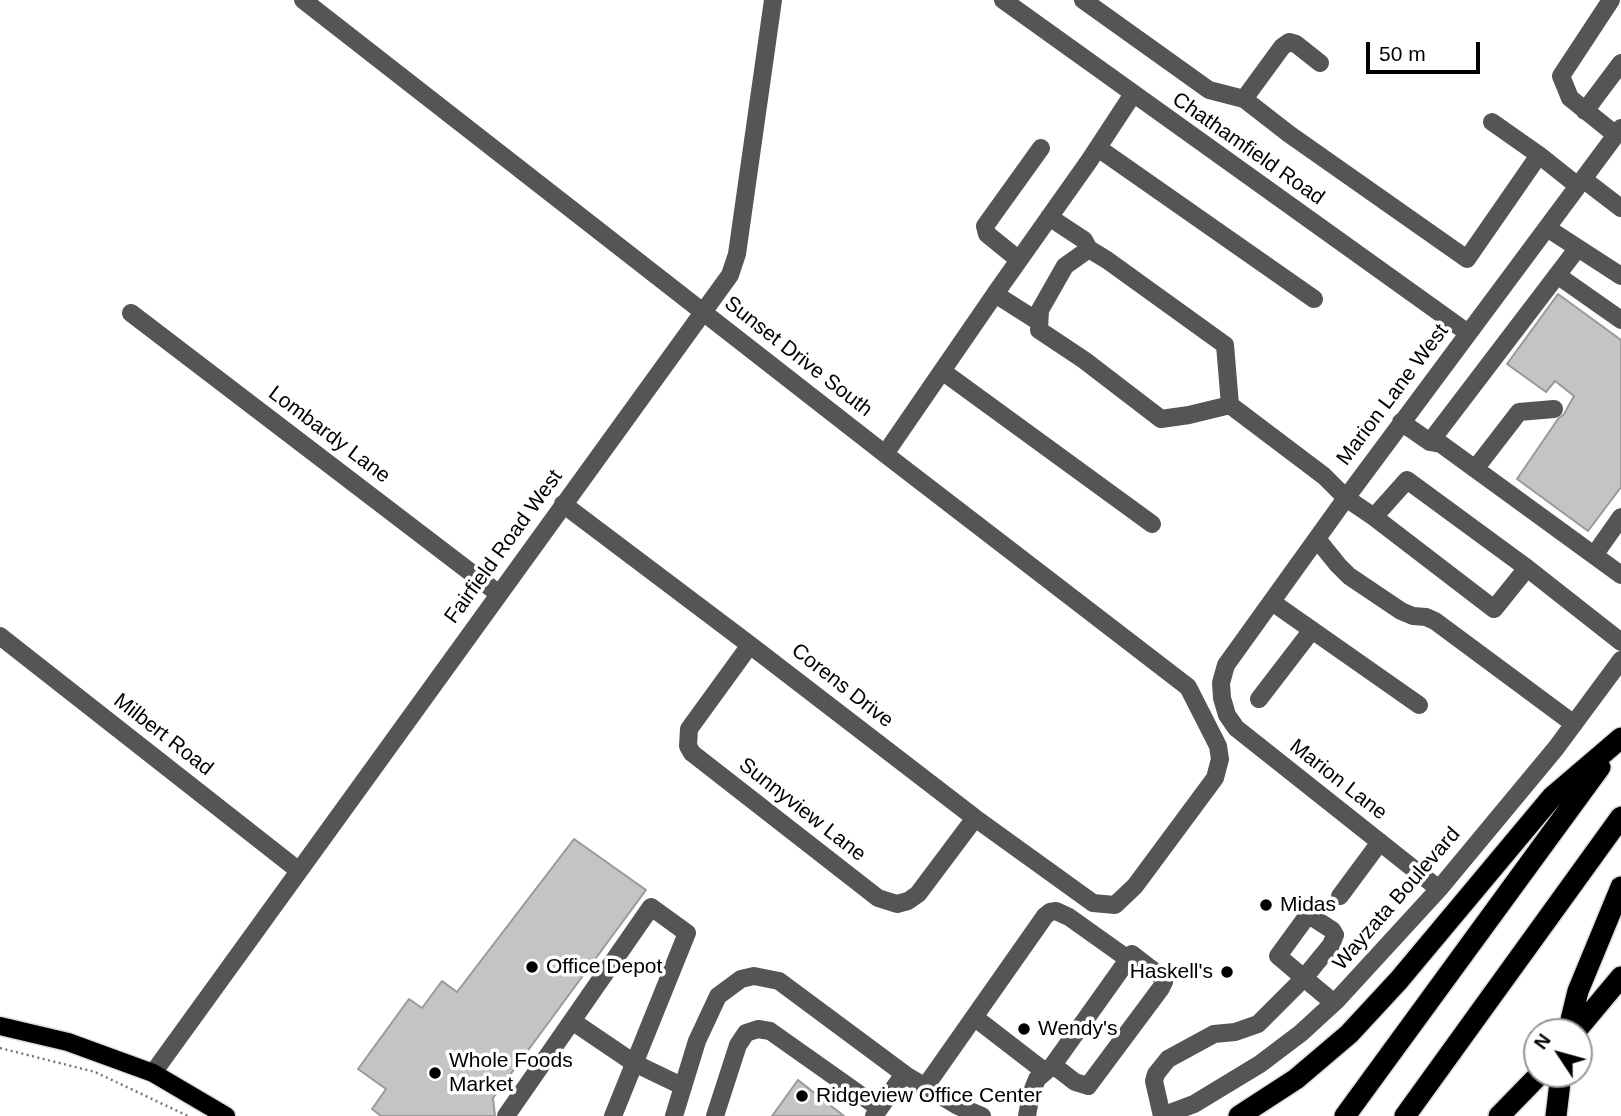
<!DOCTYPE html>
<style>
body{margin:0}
#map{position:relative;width:1621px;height:1116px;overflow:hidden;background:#fff;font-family:Arial,sans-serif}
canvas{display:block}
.north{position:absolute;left:1523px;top:1018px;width:70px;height:70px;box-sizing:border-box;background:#fff;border:2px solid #999;border-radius:50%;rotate:306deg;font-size:19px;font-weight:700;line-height:28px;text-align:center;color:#000}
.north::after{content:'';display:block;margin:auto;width:24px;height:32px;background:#000;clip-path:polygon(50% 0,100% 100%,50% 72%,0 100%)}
.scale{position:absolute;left:1366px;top:42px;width:114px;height:32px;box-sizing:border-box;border:4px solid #000;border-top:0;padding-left:9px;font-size:21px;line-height:24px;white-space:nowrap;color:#000;-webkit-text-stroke:5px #fff;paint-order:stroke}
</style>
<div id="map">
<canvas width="1621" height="1116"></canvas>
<div class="north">N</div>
<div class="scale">50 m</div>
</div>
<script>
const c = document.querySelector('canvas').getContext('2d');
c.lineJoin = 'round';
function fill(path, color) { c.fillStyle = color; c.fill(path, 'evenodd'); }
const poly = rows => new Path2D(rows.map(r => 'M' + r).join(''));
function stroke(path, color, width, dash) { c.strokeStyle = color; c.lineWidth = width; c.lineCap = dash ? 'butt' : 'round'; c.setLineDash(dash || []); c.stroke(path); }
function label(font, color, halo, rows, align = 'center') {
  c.font = font + ' Arial,sans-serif'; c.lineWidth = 7; c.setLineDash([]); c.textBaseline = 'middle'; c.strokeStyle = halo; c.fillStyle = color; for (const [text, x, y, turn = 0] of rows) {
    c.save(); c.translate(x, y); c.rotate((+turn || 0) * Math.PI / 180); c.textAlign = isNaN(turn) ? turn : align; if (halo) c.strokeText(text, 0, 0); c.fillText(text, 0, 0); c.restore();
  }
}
const building = poly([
 [1558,294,1621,340,1621,487,1588,531,1517,479,1558,419,1564,414,1574,396,1555,381,1546,392,1507,364,1558,294],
 [574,839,646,890,493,1098,495,1116,381,1116,372,1109,386,1089,358,1069,409,999,422,1008,442,981,457,992,574,839],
 [798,1080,844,1116,772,1116,798,1080]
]);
fill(building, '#c4c4c4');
stroke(building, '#999', 2);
const major = poly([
 [0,1026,68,1042,153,1073,226,1116]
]);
const highway = poly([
 [1568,1032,1578,991,1621,887],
 [1575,1032,1621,977],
 [1239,1116,1296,1079,1349,1034,1399,980,1552,797,1621,738],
 [1345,1116,1600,767],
 [1405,1116,1621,817],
 [1499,1116,1540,1074],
 [1556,1116,1561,1074]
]);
stroke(major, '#dbdbdb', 21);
stroke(highway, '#dbdbdb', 24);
stroke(poly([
 [0,1048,95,1072,188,1116]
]), '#777', 2.5, [2, 3.5]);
stroke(poly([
 [303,0,885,454,1188,687,1218,746,1220,759,1215,778,1135,886,1115,905,1093,903,975,818,750,645,563,504],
 [1003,0,1468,333],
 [1083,0,1209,90,1244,99,1289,134,1467,259,1539,155,1578,186],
 [1611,0,1561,76,1570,98,1616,135],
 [1244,99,1282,47,1289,42,1296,44,1320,63],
 [1585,111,1621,63],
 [1492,122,1539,155],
 [1098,148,1314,299],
 [1583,179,1621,208],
 [1049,217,1084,240,1089,249],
 [1547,228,1621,276],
 [1019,260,987,234,985,226,1041,148],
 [1557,275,1621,320],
 [995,294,1089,161,1133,94],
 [131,313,499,594],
 [1039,322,995,294,942,371,1152,524],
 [1230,405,1189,415,1161,419,1084,360,1039,330,1040,310,1065,266,1089,249,1107,260,1225,345,1230,405,1324,476,1346,498,1374,517,1407,480,1527,568,1621,642],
 [1401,422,1430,442,1441,444,1621,575],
 [1430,442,1577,249],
 [885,454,942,371],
 [1475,469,1519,412,1554,409],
 [1374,517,1494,609,1527,568],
 [1317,539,1338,565,1349,576,1401,611,1413,616,1426,617,1435,621,1574,724],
 [1595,554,1621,517],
 [1272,602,1419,705],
 [0,636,298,870],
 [750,645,689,729,688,746,692,753,878,898,897,904,908,901,918,894,975,818],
 [1259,699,1312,630],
 [1439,889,1236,728,1227,715,1222,698,1221,683,1226,665,1346,498,1621,128],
 [1340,896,1380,842],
 [1312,917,1332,930,1335,935,1331,945,1304,978,1278,956,1305,919,1312,917],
 [974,1017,1044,1071],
 [572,1021,634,1063,682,1086],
 [153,1073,730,275,737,254,773,0],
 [925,1087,1045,916,1050,912,1056,911,1069,917,1128,959],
 [506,1116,651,907,687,933,613,1116],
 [674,1116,697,1041,718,996,741,979,754,976,779,981,907,1076,958,1106,982,1116],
 [715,1116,738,1045,746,1033,758,1029,770,1031,879,1108],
 [874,1116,904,1074],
 [1027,1116,1031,1094,1037,1079,1053,1065,1132,954,1163,978,1164,982,1161,988,1088,1086,1075,1082,1053,1065],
 [1162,1116,1194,1104,1260,1064,1301,1033,1338,999,1439,889,1556,748,1621,660],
 [1162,1116,1154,1081,1156,1074,1168,1059,1214,1034,1235,1032,1258,1024,1304,978,1334,1003]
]), '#555', 18);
stroke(major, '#000', 18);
stroke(highway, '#000', 21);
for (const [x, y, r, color] of [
 [1266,905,7,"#000"],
 [532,967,7,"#000"],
 [1227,972,7,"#000"],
 [1024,1029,7,"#000"],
 [435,1073,7,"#000"],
 [802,1096,7,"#000"]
]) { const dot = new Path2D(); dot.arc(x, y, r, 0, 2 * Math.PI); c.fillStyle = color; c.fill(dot); stroke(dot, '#fff', 2.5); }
label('21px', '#000', '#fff', [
 ["Chathamfield Road",1248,149,35],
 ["Sunset Drive South",798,357,38],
 ["Marion Lane West",1393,395,-53],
 ["Lombardy Lane",329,435,37],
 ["Fairfield Road West",504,547,-54],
 ["Corens Drive",842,686,38],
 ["Milbert Road",163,735,38],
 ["Marion Lane",1338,780,38],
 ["Sunnyview Lane",802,810,38],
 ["Wayzata Boulevard",1397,899,-49]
]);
label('21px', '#000', '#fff', [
 ["Midas",1280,905],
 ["Office Depot",546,967],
 ["Haskell's",1213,972,"right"],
 ["Wendy's",1038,1029],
 ["Whole Foods",449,1061],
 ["Market",449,1085],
 ["Ridgeview Office Center",816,1096]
], 'left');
</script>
